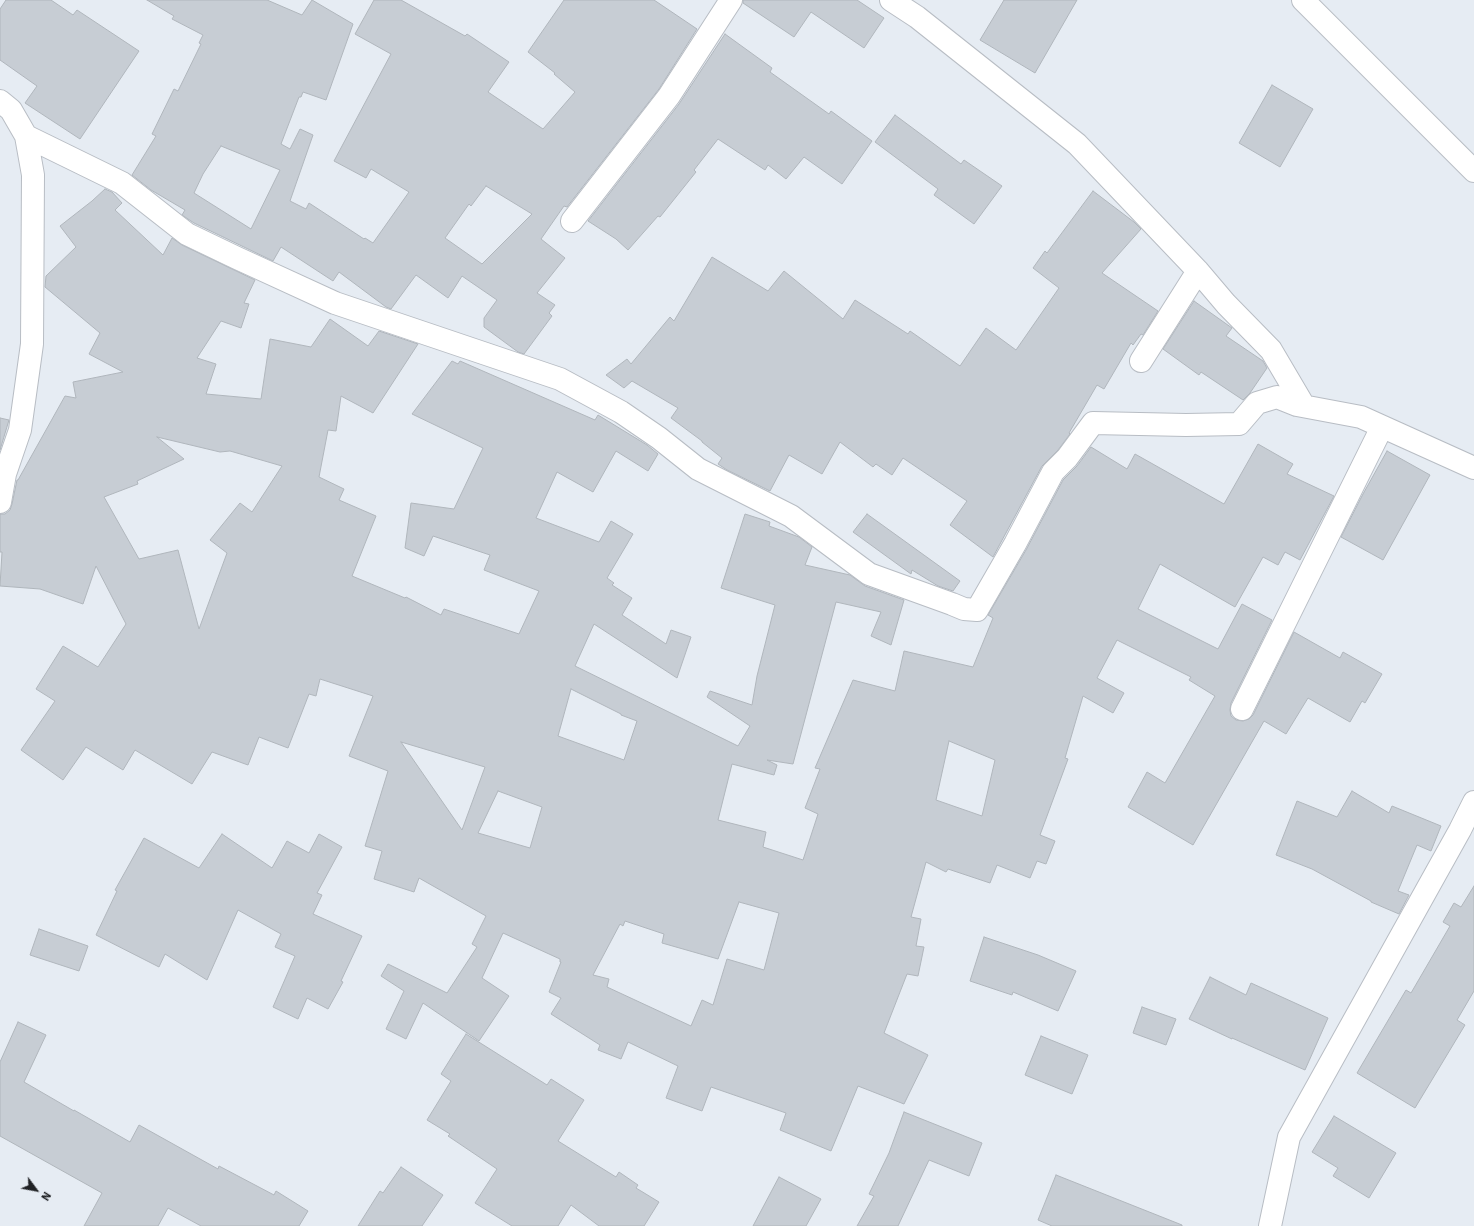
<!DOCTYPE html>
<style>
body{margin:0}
#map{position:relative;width:1474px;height:1226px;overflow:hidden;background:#e6ecf3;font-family:"IBM Plex Sans",sans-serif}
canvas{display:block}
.north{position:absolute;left:16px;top:1170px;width:40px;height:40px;-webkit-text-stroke:3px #e6ecf3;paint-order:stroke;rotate:122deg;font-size:11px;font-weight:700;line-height:16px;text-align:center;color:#202225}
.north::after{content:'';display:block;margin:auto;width:14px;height:18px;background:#202225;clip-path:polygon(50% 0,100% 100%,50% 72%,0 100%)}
</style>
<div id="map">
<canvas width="1474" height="1226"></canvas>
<div class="north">N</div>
</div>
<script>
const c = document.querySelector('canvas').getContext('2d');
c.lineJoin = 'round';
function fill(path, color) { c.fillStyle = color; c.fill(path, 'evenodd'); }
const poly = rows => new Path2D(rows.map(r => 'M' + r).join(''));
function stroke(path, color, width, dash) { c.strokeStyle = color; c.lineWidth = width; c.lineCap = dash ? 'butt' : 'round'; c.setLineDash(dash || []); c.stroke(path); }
const building = poly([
 [6,0,51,0,73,15,77,10,139,51,80,139,25,103,37,86,0,60,0,9,6,0],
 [147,0,267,0,302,15,312,0,353,24,326,100,303,92,301,97,299,97,281,144,290,149,300,129,313,135,290,201,306,209,309,203,364,239,365,238,373,243,409,192,371,169,366,178,334,161,391,54,355,34,374,0,401,0,465,36,467,34,509,62,488,92,543,129,575,92,554,74,555,73,528,52,564,0,654,0,697,29,659,89,567,207,564,206,541,239,565,258,537,293,555,305,549,313,552,316,524,354,518,352,484,327,484,318,497,300,462,276,448,298,416,275,391,309,386,307,339,272,333,281,281,247,273,261,194,223,182,215,185,210,151,190,132,175,156,136,152,134,174,89,178,91,201,44,199,43,203,35,172,19,174,16,147,0],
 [221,146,280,170,251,229,194,193,203,174,221,146],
 [486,186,532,214,482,264,445,238,469,204,471,206,486,186],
 [743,0,857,0,884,18,864,48,811,12,794,37,743,3,743,0],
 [1004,0,1077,0,1035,73,980,40,1004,0],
 [725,34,772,68,770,72,829,114,831,111,872,141,842,184,804,157,786,179,768,165,765,170,718,139,694,170,696,172,660,217,658,216,628,250,616,239,588,221,679,104,725,34],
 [1272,85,1313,109,1280,167,1239,143,1272,85],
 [895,115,961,164,964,160,1002,186,974,224,934,195,938,189,875,142,895,115],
 [105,189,112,192,122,203,115,210,163,255,172,238,182,245,255,280,244,303,249,304,241,328,221,321,197,358,216,364,206,394,261,399,270,339,311,347,330,319,368,346,379,331,418,344,373,413,341,396,336,431,328,430,319,477,344,489,339,500,376,516,352,576,405,598,406,597,441,615,444,609,519,634,539,591,484,570,490,555,433,536,424,556,405,548,411,503,454,509,483,448,412,414,452,361,458,364,460,361,595,420,598,415,647,445,658,454,648,471,616,451,593,492,557,472,536,518,599,542,611,521,633,534,607,578,614,583,612,585,632,598,622,615,666,644,671,630,691,637,677,678,594,624,575,666,738,746,750,726,707,697,710,691,752,705,757,676,775,605,721,588,745,514,770,522,769,526,799,537,812,547,805,565,850,575,865,586,904,600,891,645,871,636,881,612,836,602,793,764,767,760,777,765,774,775,732,764,718,820,766,832,763,847,803,860,818,814,805,808,820,769,815,768,853,680,895,691,904,651,973,667,993,618,988,615,1026,550,1063,480,1077,466,1091,447,1127,469,1135,454,1224,504,1258,444,1293,464,1287,474,1334,496,1300,560,1285,552,1278,565,1263,557,1235,607,1160,564,1138,609,1218,649,1242,604,1272,620,1231,703,1230,710,1231,716,1236,720,1243,721,1249,719,1253,715,1294,632,1340,658,1343,652,1382,674,1365,703,1362,701,1350,722,1308,698,1286,734,1264,721,1193,845,1128,807,1147,772,1165,783,1215,696,1189,680,1191,677,1117,640,1097,678,1124,693,1113,713,1083,696,1065,758,1068,759,1040,835,1055,841,1046,864,1037,861,1030,878,997,865,990,883,948,869,946,872,926,862,911,917,921,919,916,946,924,947,918,976,907,974,884,1033,928,1055,904,1104,858,1086,831,1151,780,1130,786,1113,711,1087,702,1111,666,1098,678,1066,628,1042,621,1059,598,1050,600,1045,551,1014,561,998,549,992,561,962,560,962,560,959,503,933,482,978,509,996,479,1041,423,1003,406,1039,386,1029,404,991,381,976,388,964,447,993,477,947,472,944,486,916,419,878,414,892,374,879,382,851,365,846,388,771,349,756,373,696,320,679,316,696,309,694,288,748,259,737,248,765,212,752,192,784,135,750,123,770,86,747,63,780,21,750,55,701,36,689,63,646,98,667,126,624,96,566,83,604,40,589,0,586,2,552,0,552,0,514,5,514,10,510,12,504,17,480,18,480,65,396,76,398,73,382,123,372,89,354,100,333,45,287,46,276,76,247,60,226,92,201,105,189],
 [157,437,220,452,230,451,282,466,252,512,240,503,210,540,227,553,199,629,178,550,139,559,104,497,138,484,137,481,184,459,157,437],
 [571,689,621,714,621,715,637,721,624,760,558,736,571,689],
 [949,741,995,760,982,816,936,800,949,741],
 [401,742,485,767,462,830,401,742],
 [498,791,542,807,530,848,478,833,498,791],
 [739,902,779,913,764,970,727,959,713,1005,702,1000,691,1026,607,987,609,979,593,975,620,924,623,926,625,921,664,934,662,943,718,959,739,902],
 [1093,191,1134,222,1141,229,1102,273,1158,311,1143,335,1141,334,1133,345,1131,343,1104,389,1097,385,1069,433,1070,434,1058,450,1042,466,993,557,950,525,967,501,903,458,892,475,876,464,873,467,840,442,822,474,789,455,770,491,727,470,718,464,722,458,702,442,702,441,671,418,678,408,632,381,624,388,606,375,627,359,631,364,670,317,674,321,712,257,768,291,784,271,843,319,855,300,908,334,910,331,960,366,986,328,1016,350,1059,288,1033,268,1045,251,1047,253,1093,191],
 [1194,301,1232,328,1226,336,1263,361,1267,368,1250,393,1243,400,1201,372,1199,375,1163,349,1194,301],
 [0,418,9,420,0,450,0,418],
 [1387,451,1430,475,1383,560,1341,537,1363,494,1387,451],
 [867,514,960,581,953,591,938,586,912,570,911,574,853,532,867,514],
 [1352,791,1389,813,1392,806,1441,826,1431,851,1417,845,1398,891,1409,895,1399,914,1371,902,1371,901,1312,869,1276,855,1297,801,1337,817,1352,791],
 [222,834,272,868,287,841,309,853,319,834,342,847,317,893,322,895,313,914,362,936,341,981,343,982,328,1009,307,998,298,1019,273,1007,295,956,275,947,281,934,238,910,207,980,165,954,159,967,96,935,117,891,115,890,144,838,199,868,222,834],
 [1474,886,1474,991,1457,1020,1465,1025,1415,1108,1357,1073,1406,990,1411,993,1450,926,1443,922,1454,903,1461,907,1474,886],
 [39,929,88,946,79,971,30,955,39,929],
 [984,937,1038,955,1076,971,1058,1011,1013,992,1012,995,970,981,984,937],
 [1210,977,1246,995,1251,983,1328,1018,1305,1070,1232,1038,1232,1039,1189,1019,1210,977],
 [1142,1007,1176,1019,1166,1045,1133,1033,1142,1007],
 [18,1022,46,1035,24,1082,74,1111,74,1110,130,1142,139,1125,218,1169,219,1166,274,1195,276,1191,308,1211,299,1226,201,1226,168,1208,158,1226,84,1226,102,1193,0,1136,0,1062,18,1022],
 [466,1034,547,1085,551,1079,584,1100,558,1141,616,1177,619,1172,638,1185,636,1188,659,1202,644,1226,599,1226,571,1205,558,1226,512,1226,475,1203,497,1169,448,1136,450,1134,427,1120,451,1081,441,1074,466,1034],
 [1041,1036,1088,1055,1072,1094,1025,1075,1041,1036],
 [904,1112,982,1143,969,1176,929,1160,898,1226,857,1226,874,1196,869,1194,889,1153,904,1112],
 [1334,1116,1396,1153,1369,1198,1333,1176,1338,1168,1312,1152,1334,1116],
 [401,1167,443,1195,422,1226,358,1226,380,1191,383,1193,401,1167],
 [1056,1175,1182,1225,1182,1226,1052,1226,1038,1220,1056,1175],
 [779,1177,821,1199,806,1226,753,1226,779,1177]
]);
fill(building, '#c7cdd4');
stroke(building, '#b0b6bc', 1);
const minor = poly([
 [891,0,917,17,1077,144,1198,271,1226,304,1271,350,1304,406],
 [1303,0,1474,171],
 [0,101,11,110,26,136,33,175,32,344,20,430,5,474,0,502],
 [26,136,122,183,187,234,237,258,335,303,560,379,621,412,659,438,698,469,791,516,869,574,952,604,964,609,977,610,1015,544,1053,472,1067,458,1093,423,1186,425,1239,424,1257,403,1277,397,1297,405,1361,417,1474,468],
 [572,221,669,96,731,0],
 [1141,361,1198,271],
 [1242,709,1382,427],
 [1270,1226,1289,1137,1460,830,1474,802]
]);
stroke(minor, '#b8bdc4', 24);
stroke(minor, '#fff', 22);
</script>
